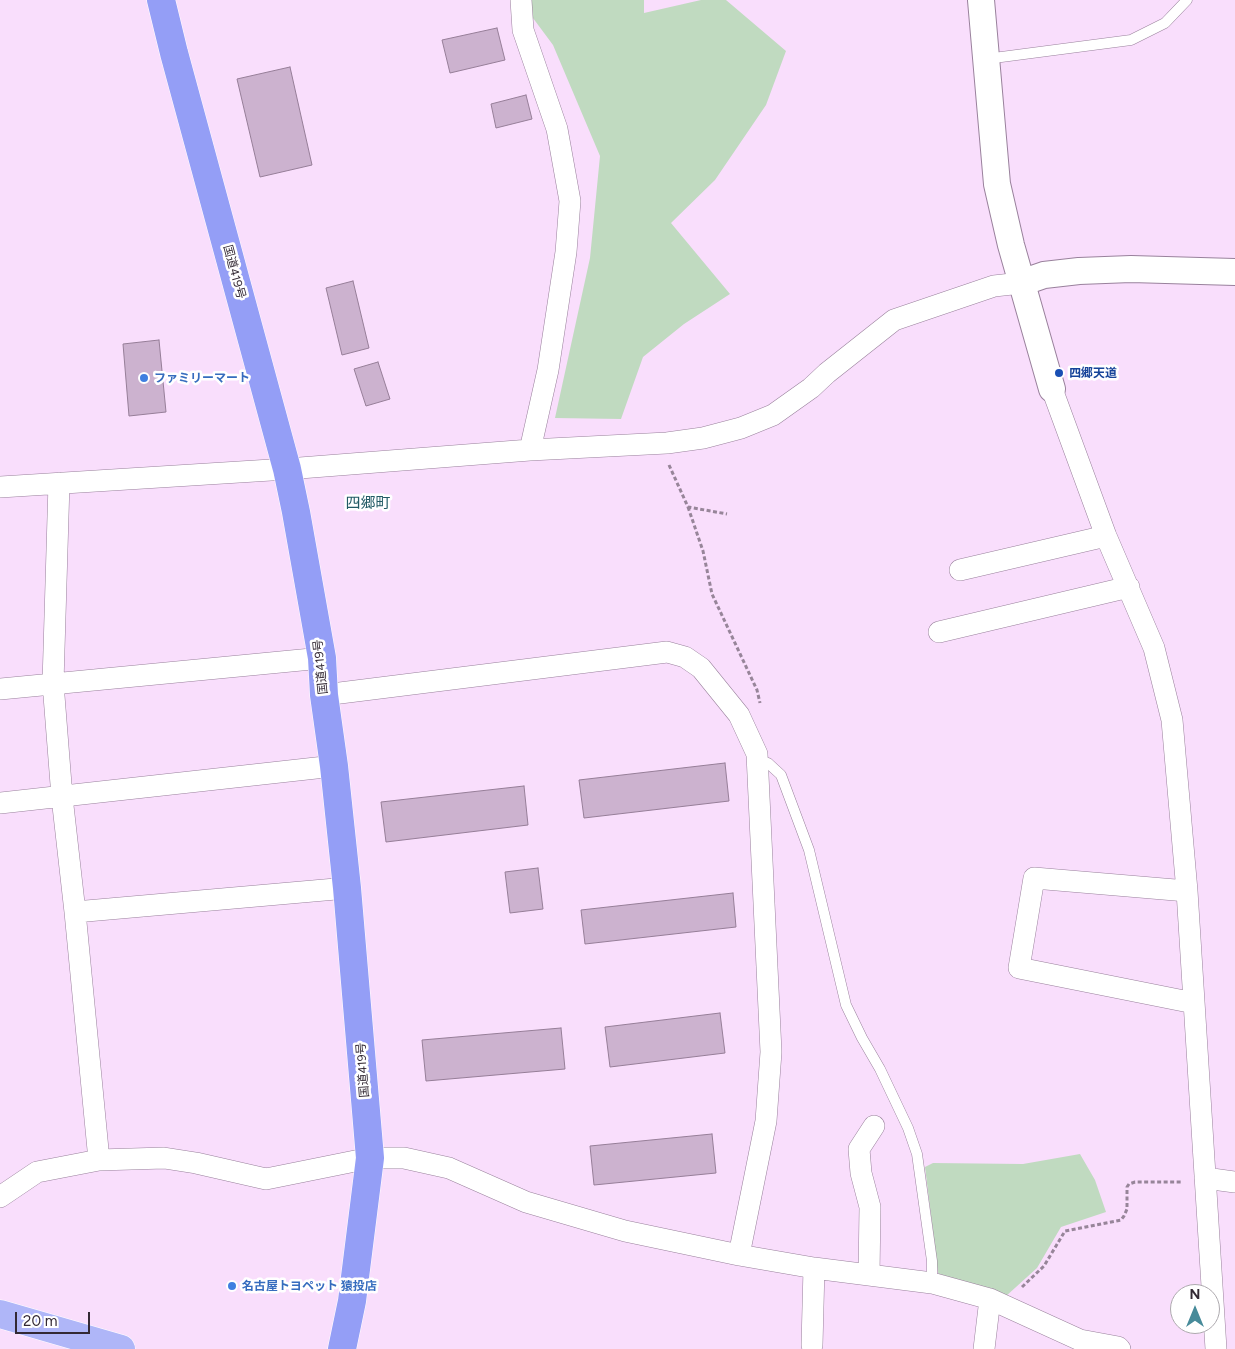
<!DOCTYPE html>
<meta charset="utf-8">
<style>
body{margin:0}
#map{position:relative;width:1235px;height:1349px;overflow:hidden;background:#f9defc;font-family:Figtree,sans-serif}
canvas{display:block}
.north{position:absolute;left:1170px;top:1284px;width:50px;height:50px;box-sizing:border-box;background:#fff;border:1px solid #ada9ae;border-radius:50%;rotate:0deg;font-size:14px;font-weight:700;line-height:20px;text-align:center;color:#332934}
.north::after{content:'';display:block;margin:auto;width:18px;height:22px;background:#478b9a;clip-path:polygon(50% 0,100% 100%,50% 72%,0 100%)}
.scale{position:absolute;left:15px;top:1312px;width:75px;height:22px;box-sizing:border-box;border:2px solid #332934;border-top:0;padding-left:6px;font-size:15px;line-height:18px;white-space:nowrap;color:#332934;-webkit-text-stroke:4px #fff;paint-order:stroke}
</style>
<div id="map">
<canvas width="1235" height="1349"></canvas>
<div class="north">N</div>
<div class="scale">20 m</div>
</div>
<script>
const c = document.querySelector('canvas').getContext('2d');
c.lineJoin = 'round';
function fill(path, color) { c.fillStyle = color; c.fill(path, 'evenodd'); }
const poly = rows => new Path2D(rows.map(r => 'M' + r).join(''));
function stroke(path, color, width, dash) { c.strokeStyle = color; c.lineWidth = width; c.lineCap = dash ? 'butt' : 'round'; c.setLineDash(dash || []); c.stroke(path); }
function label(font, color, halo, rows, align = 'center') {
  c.font = font + ' Figtree,"Noto Sans JP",sans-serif'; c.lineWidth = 5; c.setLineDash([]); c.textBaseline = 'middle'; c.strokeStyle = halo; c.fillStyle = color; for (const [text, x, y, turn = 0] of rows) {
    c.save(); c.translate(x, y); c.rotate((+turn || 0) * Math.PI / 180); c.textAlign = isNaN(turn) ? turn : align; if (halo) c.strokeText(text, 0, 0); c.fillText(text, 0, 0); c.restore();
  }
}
fill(poly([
 [526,0,644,0,644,13,701,0,726,0,786,51,766,105,715,180,671,223,730,294,684,324,643,357,621,419,555,418,590,258,600,156,553,45,527,10],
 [1080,1154,1095,1180,1106,1212,1061,1227,1037,1268,1005,1297,947,1282,938,1273,925,1167,933,1163,1023,1164]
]), '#c0dac0');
const building = poly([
 [497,28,505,60,450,73,442,40,497,28],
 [290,67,312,165,260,177,237,79,290,67],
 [526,95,532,119,496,128,491,104,526,95],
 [353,281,369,348,342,355,326,288,353,281],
 [159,340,166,412,129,416,123,344,159,340],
 [378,362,390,399,366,406,354,369,378,362],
 [725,763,729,801,584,818,579,780,725,763],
 [524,786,528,825,386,842,381,802,524,786],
 [538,868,543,909,510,913,505,872,538,868],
 [733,893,736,927,585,944,581,910,733,893],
 [720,1013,725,1053,610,1067,605,1027,720,1013],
 [561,1028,565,1069,426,1081,422,1040,561,1028],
 [712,1134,716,1173,594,1185,590,1146,712,1134]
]);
fill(building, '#ccb2cf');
stroke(building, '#967e98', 1);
const service = poly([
 [986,59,1131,40,1165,23,1187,0],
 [757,760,768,763,781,775,809,850,846,1005,862,1038,880,1069,908,1128,917,1154,932,1261,932,1283]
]);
const minor = poly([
 [521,0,523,30,557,129,570,201,566,252,548,370,530,450],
 [1052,389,1106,536,1154,648,1172,720,1187,891,1216,1349],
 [59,483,53,683,62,797,75,912,99,1160],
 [0,487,287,469,530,450,667,443,703,438,741,428,773,415,811,388,827,373,894,320,994,286,1021,283],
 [960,570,1106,536],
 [939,632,1129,587],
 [0,689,322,658],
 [324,695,667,652,685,657,701,668,739,715,757,754,771,1052,766,1121,739,1255],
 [0,803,334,766],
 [1187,891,1034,878,1019,968,1194,1003],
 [75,912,347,888],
 [1205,1178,1235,1182],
 [0,1197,37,1172,99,1160,164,1158,196,1163,266,1179,370,1158,404,1158,449,1168,526,1202,625,1231,739,1255,814,1268,932,1283,990,1299,1080,1340,1118,1347,1120,1349],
 [869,1275,870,1207,861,1173,859,1149,874,1126],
 [812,1345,814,1268],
 [984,1349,990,1299]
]);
const tertiary = poly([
 [981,0,997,184,1011,245,1052,389],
 [1021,283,1044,275,1079,271,1131,269,1235,272]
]);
const primary = poly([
 [0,1314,121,1349]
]);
const trunk = poly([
 [161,0,174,53,287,469,296,512,322,658,324,695,334,766,347,888,370,1158,352,1301,342,1349]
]);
stroke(service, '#99819c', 11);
stroke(minor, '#99819c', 22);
stroke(tertiary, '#99819c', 28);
stroke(primary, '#fff', 29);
stroke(trunk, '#fff', 29);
stroke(poly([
 [669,465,688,507,727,514],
 [688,507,703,551,712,594,757,690,760,703],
 [1022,1287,1044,1266,1065,1231,1121,1220,1124,1216,1127,1209,1127,1187,1129,1184,1135,1182,1183,1182]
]), '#978599', 3, [4, 2.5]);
stroke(service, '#fff', 10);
stroke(minor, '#fff', 21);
stroke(tertiary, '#fff', 26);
stroke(primary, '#afb6f8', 28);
stroke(trunk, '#949ef6', 28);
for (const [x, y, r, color] of [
 [1059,373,5,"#1a4fb4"],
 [144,378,5,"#3f7fe0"],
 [232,1286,5,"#3f7fe0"]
]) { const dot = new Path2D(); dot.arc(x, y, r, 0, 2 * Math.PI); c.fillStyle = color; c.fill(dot); stroke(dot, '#fff', 2); }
label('12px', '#332934', '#fff', [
 ["国道419号",234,272,75],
 ["国道419号",321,667,-96],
 ["国道419号",363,1070,-94]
]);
label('bold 12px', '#164399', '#fff', [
 ["四郷天道",1069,373]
], 'left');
label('bold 12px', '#366cbe', '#fff', [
 ["ファミリーマート",154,378],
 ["名古屋トヨペット 猿投店",242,1286]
], 'left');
label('15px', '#225a65', '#fff', [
 ["四郷町",368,504]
]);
</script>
